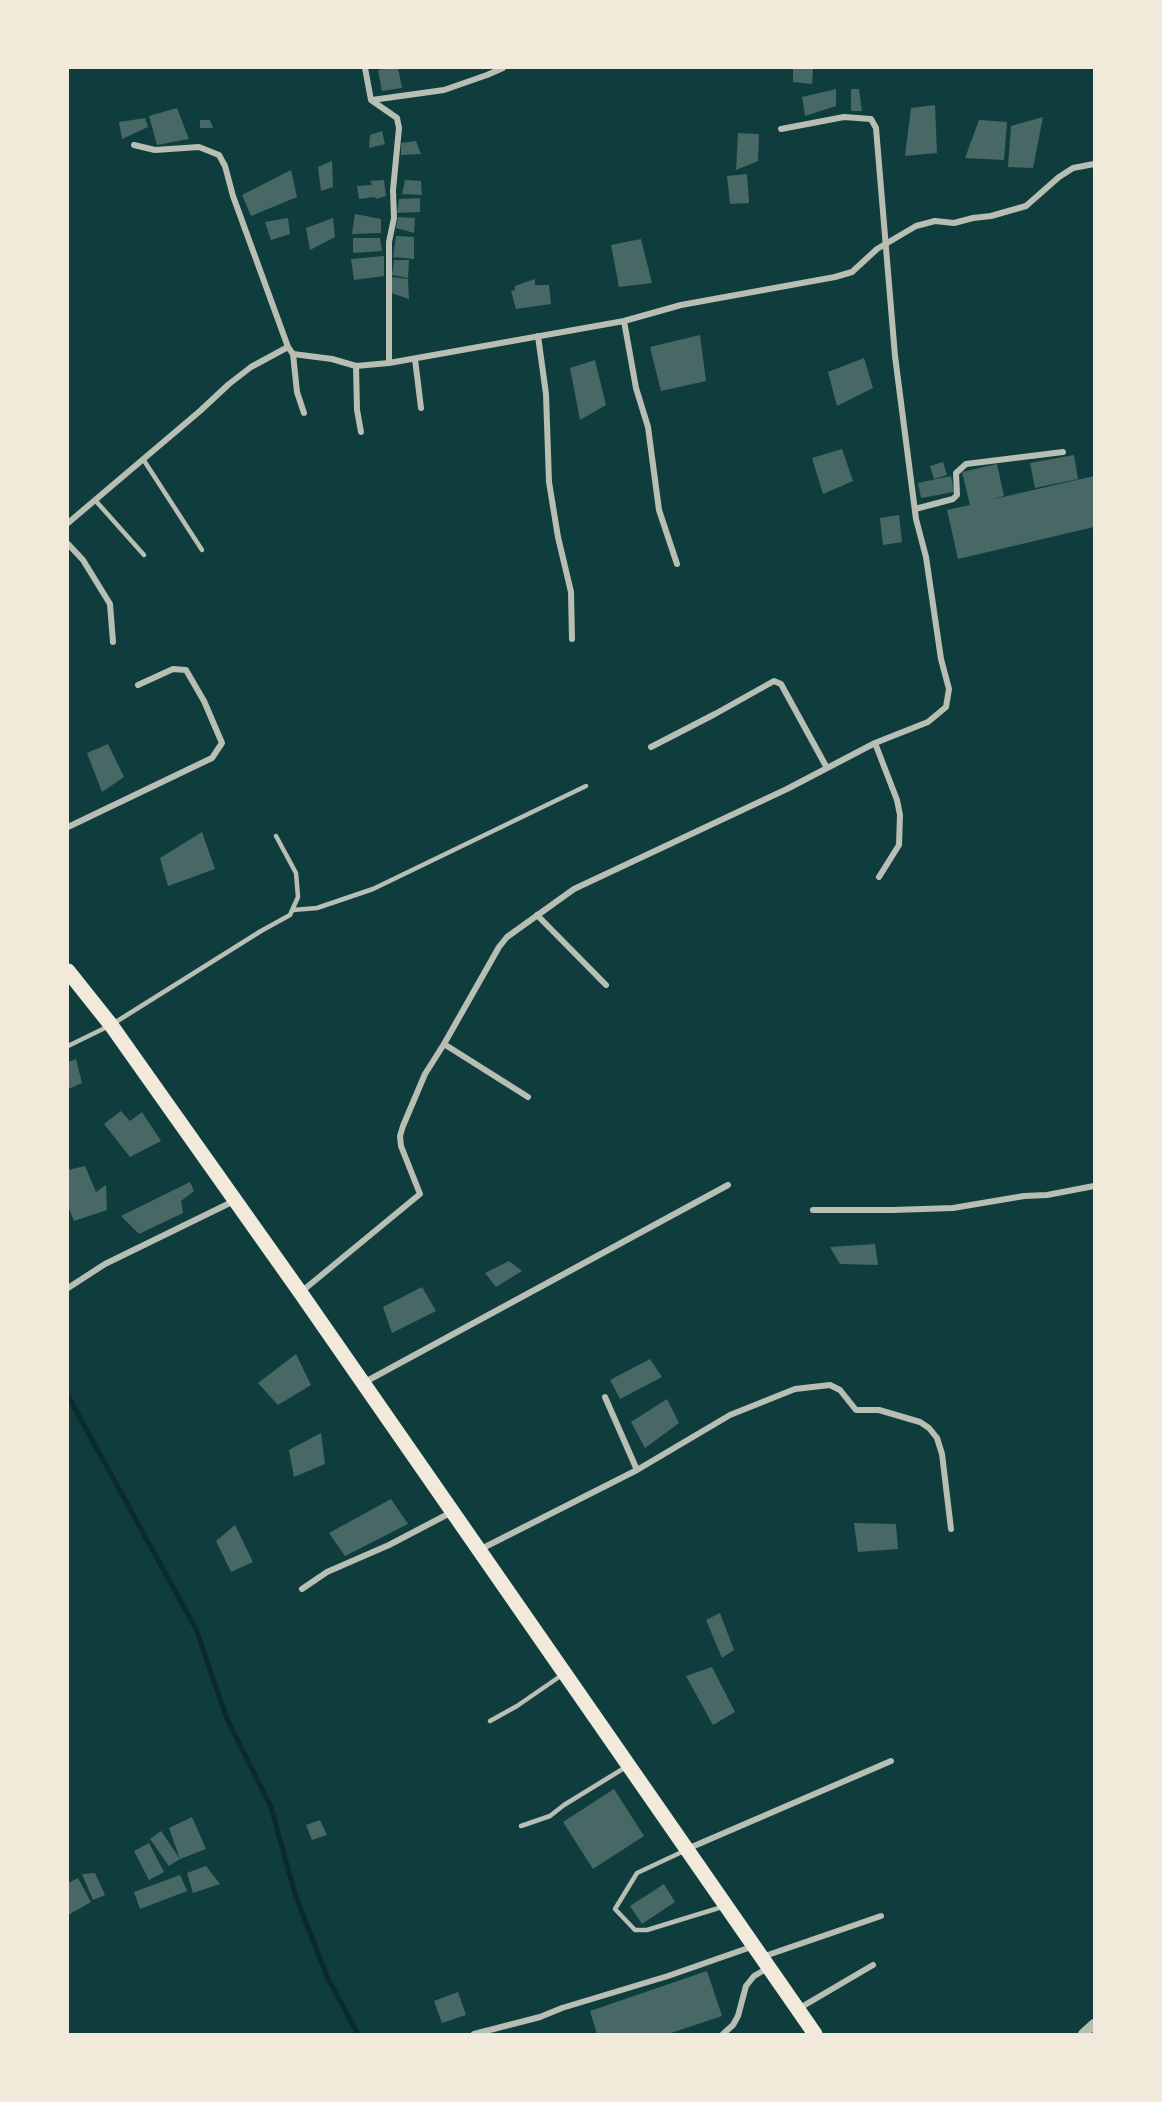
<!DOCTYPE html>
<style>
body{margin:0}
#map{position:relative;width:1162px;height:2102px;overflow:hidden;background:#0f3d3e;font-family:Spectral,serif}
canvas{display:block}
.frame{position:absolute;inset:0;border:69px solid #f1e9da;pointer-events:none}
</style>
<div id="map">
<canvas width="1162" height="2102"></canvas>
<div class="frame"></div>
</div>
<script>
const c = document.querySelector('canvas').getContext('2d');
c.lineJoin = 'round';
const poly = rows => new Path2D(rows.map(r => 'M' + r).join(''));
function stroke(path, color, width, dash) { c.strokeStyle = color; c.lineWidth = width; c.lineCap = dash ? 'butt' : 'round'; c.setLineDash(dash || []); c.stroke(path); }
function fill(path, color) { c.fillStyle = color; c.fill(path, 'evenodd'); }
stroke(poly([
 [68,1396,196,1629,227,1719,271,1807,295,1894,328,1979,358,2034]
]), '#0a2a2b', 5);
fill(poly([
 [391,68,398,68,402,88,382,91,378,70],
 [793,68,813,68,812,84,793,82],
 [836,89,836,106,805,116,802,97],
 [851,89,859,89,862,111,851,111],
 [935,105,937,153,905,156,911,108],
 [177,108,189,139,157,145,149,116],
 [1043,117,1033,168,1008,167,1011,126],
 [145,118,148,127,122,139,119,122],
 [200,120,210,120,213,128,200,128],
 [979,120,1007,122,1004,160,965,158],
 [382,131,385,144,369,148,370,135],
 [738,133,759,134,758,161,736,170],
 [416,141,421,154,401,155,401,143],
 [332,161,333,187,321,191,318,167],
 [291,170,297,197,251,216,242,195],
 [747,174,749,203,730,204,727,176],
 [384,180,386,196,376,199,375,197,359,199,357,186,372,185,370,181],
 [405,180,421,181,422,195,402,194],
 [420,198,420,212,397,213,399,199],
 [355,214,381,219,381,233,352,234],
 [398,217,415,218,414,233,396,228],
 [288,218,290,234,271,240,265,222],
 [333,218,335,237,310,250,306,228],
 [396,236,414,237,414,259,393,257],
 [353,238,380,238,382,251,353,253],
 [641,239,652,283,619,287,611,245],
 [384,256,384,276,354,280,351,259],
 [394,260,409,260,408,278,392,275],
 [392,277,408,279,409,299,391,293],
 [535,279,535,285,549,285,551,304,516,309,511,291,515,290,515,286],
 [700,335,706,381,661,391,650,347],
 [864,358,873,388,837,406,828,372],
 [595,360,606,405,580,420,570,368],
 [842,449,853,481,823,494,812,458],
 [1074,455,1078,479,1035,488,1030,463],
 [943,462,947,475,934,479,930,466],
 [997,464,1004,496,990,500,1094,476,1094,527,958,559,947,510,970,505,962,472],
 [951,476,954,492,921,498,918,483],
 [899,515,902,542,883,545,880,518],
 [108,744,124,777,102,792,87,753],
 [202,832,215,869,168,886,160,858],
 [76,1059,82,1083,68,1089,68,1062],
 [121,1111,130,1121,142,1112,161,1141,130,1157,104,1124],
 [85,1166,96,1192,106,1185,107,1210,74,1221,68,1206,68,1170],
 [190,1182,194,1191,181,1201,183,1213,139,1234,121,1216],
 [875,1244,878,1265,840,1264,830,1247],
 [509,1261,522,1271,496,1287,485,1273],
 [422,1287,436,1311,392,1333,383,1307],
 [296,1354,311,1385,278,1405,258,1383],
 [650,1359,662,1377,620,1399,610,1380],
 [667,1399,679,1423,645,1448,631,1422],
 [321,1433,325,1464,294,1477,289,1450],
 [391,1499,408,1524,345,1556,329,1533],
 [854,1523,896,1524,898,1549,858,1552],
 [235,1525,253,1562,231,1572,216,1541],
 [720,1613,734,1650,722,1658,706,1620],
 [712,1667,735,1712,713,1725,686,1676],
 [614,1789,644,1836,593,1869,563,1822],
 [192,1817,206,1849,180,1859,169,1828],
 [320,1820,327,1835,312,1840,306,1825],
 [161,1831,180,1859,169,1866,150,1839],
 [149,1843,164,1872,149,1880,134,1851],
 [206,1866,220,1884,193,1893,187,1873],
 [95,1873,105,1895,93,1900,82,1874],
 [180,1875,187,1891,140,1909,134,1892],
 [78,1878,91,1902,68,1915,68,1883],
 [664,1884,675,1902,642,1924,630,1906],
 [707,1971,722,2016,668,2034,597,2034,590,2011],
 [458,1992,466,2015,442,2023,434,2001]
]), '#486865');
stroke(poly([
 [143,459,202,550],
 [95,500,144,555],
 [293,910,317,908,373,889,586,786],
 [68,1046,111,1025,261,931,290,915,298,897,296,873,276,836],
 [490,1721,517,1706,562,1675],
 [521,1826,550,1816,564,1805,626,1767],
 [684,1851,637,1873,615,1909,635,1930,647,1930,722,1907]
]), '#b8beb3', 4.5);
stroke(poly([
 [365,68,371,100,397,118,399,128,393,190,394,218,389,242,389,363],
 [372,100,444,90,487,75,503,68],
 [134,145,155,150,199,147,219,155,225,166,233,196,288,347],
 [624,321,636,388,648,427,659,510,677,564],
 [538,336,546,394,549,482,558,537,571,592,572,639],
 [293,354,297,392,304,413],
 [415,359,421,408],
 [356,366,357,410,361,432],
 [915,509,953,499,957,495,956,473,966,464,1063,452],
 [68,523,200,411,229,384,251,367,288,347,293,354,332,359,356,366,389,363,624,321,681,305,835,277,852,272,877,249,916,226,935,221,954,223,973,218,991,216,1026,206,1059,177,1073,168,1094,164],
 [68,544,83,560,110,604,113,642],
 [875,743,897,800,900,815,899,845,879,877],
 [651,747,715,714,774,681,781,684,827,768],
 [68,827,212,758,222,743,204,701,186,670,173,669,138,685],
 [537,915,606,985],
 [444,1044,528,1097],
 [813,1210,893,1210,953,1208,1024,1196,1047,1195,1094,1186],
 [68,1288,105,1264,234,1201],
 [301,1292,420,1194,401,1146,400,1136,403,1126,425,1074,444,1044,499,947,507,937,574,889,787,789,875,743,928,722,946,707,949,689,941,659,926,557,916,519,895,356,876,128,871,119,844,117,781,129],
 [365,1382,728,1185],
 [605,1397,637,1470],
 [479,1550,637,1470,730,1415,795,1389,830,1385,840,1390,856,1410,879,1410,920,1422,929,1428,937,1438,942,1454,951,1529],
 [302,1589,327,1572,389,1545,452,1512],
 [687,1849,891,1761],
 [762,1957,881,1916],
 [798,2009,873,1965],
 [474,2034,540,2017,562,2008,668,1976,754,1946],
 [723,2034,733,2025,738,2016,746,1986,754,1976,768,1968]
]), '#b8beb3', 6);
stroke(poly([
 [1083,2034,1094,2024]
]), '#b8beb3', 10);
stroke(poly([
 [68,971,111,1025,300,1292,815,2034]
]), '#f1e9da', 15);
</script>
